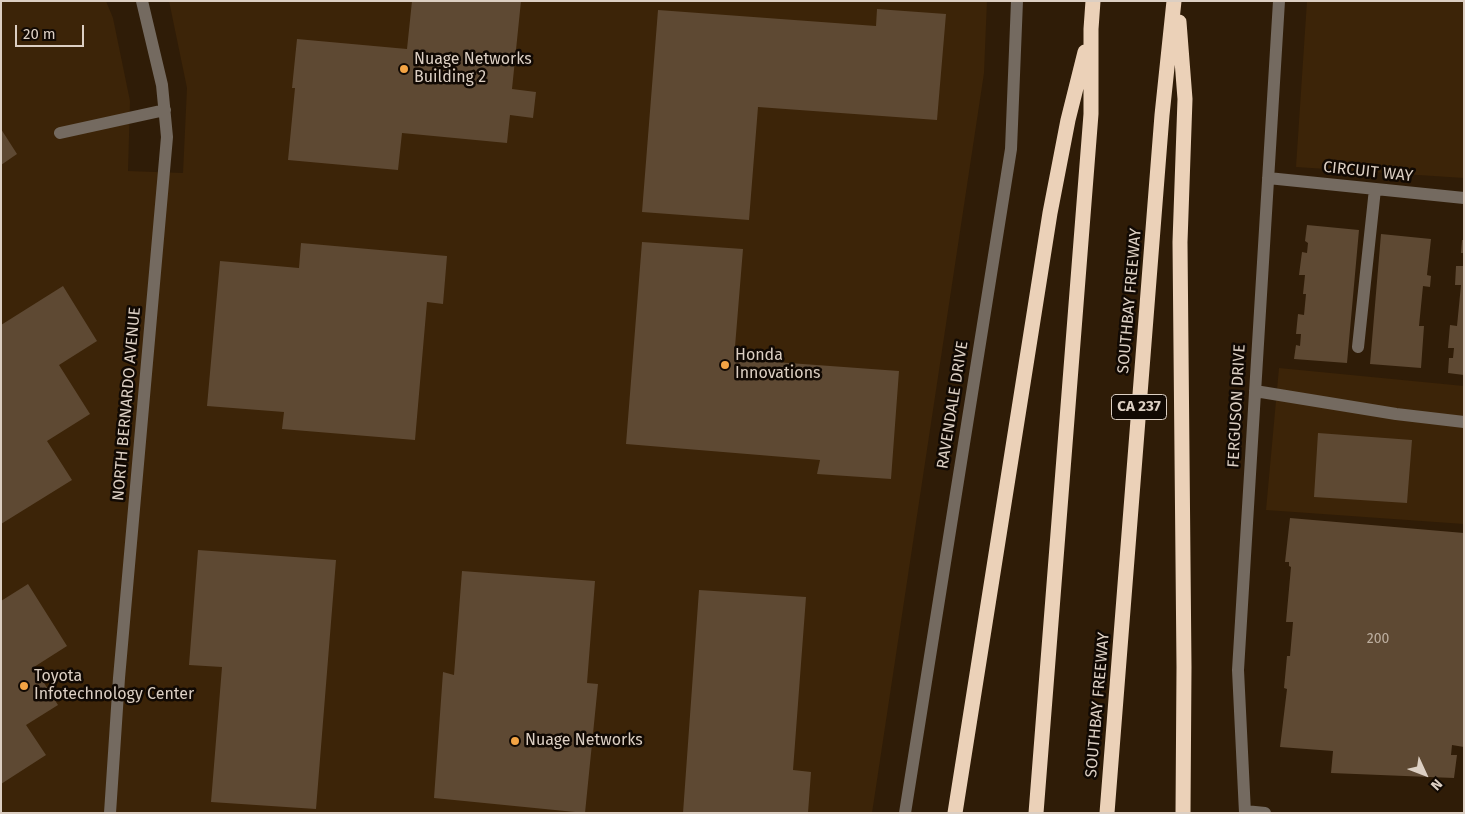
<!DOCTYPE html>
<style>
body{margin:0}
#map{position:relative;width:1465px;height:814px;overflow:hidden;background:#2f1c07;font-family:"Fira Sans",sans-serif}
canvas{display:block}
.frame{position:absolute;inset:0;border:2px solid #dccfc3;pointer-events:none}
.north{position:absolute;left:1400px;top:749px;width:50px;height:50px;-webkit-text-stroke:4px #110903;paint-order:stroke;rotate:133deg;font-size:14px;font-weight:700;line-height:20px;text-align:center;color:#dccfc3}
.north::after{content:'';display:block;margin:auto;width:18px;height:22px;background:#dccfc3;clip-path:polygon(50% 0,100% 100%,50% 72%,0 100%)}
.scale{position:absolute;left:15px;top:25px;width:69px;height:22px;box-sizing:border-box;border:2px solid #dccfc3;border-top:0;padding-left:6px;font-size:15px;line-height:18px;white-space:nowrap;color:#dccfc3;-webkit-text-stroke:4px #110903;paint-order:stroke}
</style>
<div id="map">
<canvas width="1465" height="814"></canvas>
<div class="frame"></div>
<div class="north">N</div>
<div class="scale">20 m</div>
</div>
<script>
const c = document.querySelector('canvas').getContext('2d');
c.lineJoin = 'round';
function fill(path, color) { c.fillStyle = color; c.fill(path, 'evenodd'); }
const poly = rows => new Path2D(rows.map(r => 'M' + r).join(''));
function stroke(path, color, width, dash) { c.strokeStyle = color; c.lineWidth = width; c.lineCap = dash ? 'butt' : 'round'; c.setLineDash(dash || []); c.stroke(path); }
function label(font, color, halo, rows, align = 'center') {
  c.font = font + ' "Fira Sans",sans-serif'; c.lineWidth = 5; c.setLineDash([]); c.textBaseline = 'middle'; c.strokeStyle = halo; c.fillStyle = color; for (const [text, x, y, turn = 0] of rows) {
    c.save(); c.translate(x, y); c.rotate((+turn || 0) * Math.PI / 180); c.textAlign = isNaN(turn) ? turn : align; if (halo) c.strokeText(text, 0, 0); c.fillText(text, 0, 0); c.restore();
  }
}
fill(poly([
 [1,1,106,1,113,18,130,101,128,171,183,173,187,88,169,1,987,1,984,73,872,813,1,813],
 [1307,1,1464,1,1464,178,1296,167],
 [1279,368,1464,386,1464,524,1266,510]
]), '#3c2408');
fill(poly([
 [412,1,521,1,512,89,536,92,533,118,510,115,507,143,402,133,398,170,288,160,295,88,292,88,297,39,407,49],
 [877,9,946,14,937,120,758,107,749,220,642,212,658,10,876,26],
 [1,129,17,154,1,165],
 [1307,225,1359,230,1347,363,1294,359,1296,345,1300,346,1301,334,1296,334,1298,314,1304,315,1306,294,1303,294,1305,275,1299,275,1302,252,1307,253,1308,243,1305,241],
 [1381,234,1431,239,1427,275,1431,276,1430,287,1423,286,1419,326,1424,326,1421,368,1370,364],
 [1462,240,1464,240,1464,253,1461,253],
 [642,242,743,249,734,359,899,371,891,479,817,474,820,460,626,444],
 [301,243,447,256,443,304,427,302,415,440,282,429,284,412,207,406,220,261,299,268],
 [1456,266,1464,266,1464,375,1448,373,1449,358,1453,358,1454,348,1448,348,1450,325,1457,326,1461,285,1455,285],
 [63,286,97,341,59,365,90,414,47,441,72,480,1,524,1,325],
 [1318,433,1412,440,1407,503,1314,497],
 [1290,518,1464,533,1464,747,1452,745,1451,755,1457,755,1454,778,1331,773,1333,751,1280,747,1287,689,1284,688,1287,656,1290,656,1293,622,1286,622,1291,567,1289,566,1289,562,1285,562],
 [198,550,336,560,316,809,211,802,222,667,189,665],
 [462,571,595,581,587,683,598,684,585,813,434,798,443,672,454,675],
 [28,584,67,646,34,667,58,705,26,725,46,755,1,784,1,601],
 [699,590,806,597,793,770,811,772,808,813,683,813]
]), '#5e4933');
stroke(poly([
 [60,133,165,110],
 [1268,178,1464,198],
 [1358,347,1375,189],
 [1255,391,1396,414,1464,422],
 [1245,811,1265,813],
 [110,813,119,678,167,137,162,85,142,1],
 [905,813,1011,149,1017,1],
 [1245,813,1238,670,1279,1]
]), '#746a60', 12);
stroke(poly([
 [1179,22,1185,99,1180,242,1184,667,1183,813],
 [955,813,1050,213,1068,120,1085,52],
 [1036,813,1091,114,1091,29,1093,1],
 [1107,813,1162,115,1174,1]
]), '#ebd1b8', 15);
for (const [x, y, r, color] of [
 [404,69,5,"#f4a444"],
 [725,365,5,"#f4a444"],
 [24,686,5,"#f4a444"],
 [515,741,5,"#f4a444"]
]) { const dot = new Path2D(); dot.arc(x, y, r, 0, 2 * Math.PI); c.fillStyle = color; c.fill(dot); stroke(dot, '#110903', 2); }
label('14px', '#bcae9f', null, [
 ["200",1378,639]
]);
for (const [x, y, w] of [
 [1139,407,55]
]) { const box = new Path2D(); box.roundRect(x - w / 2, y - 12.5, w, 25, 4); c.fillStyle = '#110903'; c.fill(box); stroke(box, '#dccfc3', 1); }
label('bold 15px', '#dccfc3', null, [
 ["CA 237",1139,407]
]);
label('16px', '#dccfc3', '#110903', [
 ["Nuage Networks",414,60],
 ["Building 2",414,78],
 ["Honda",735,356],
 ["Innovations",735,374],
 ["Toyota",34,677],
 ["Infotechnology Center",34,695],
 ["Nuage Networks",525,741]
], 'left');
label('16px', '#dccfc3', '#110903', [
 ["CIRCUIT WAY",1368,172,6],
 ["SOUTHBAY FREEWAY",1130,301,-85],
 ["NORTH BERNARDO AVENUE",127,404,-85],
 ["RAVENDALE DRIVE",953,405,-81],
 ["FERGUSON DRIVE",1237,406,-87],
 ["SOUTHBAY FREEWAY",1098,705,-85]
]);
</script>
